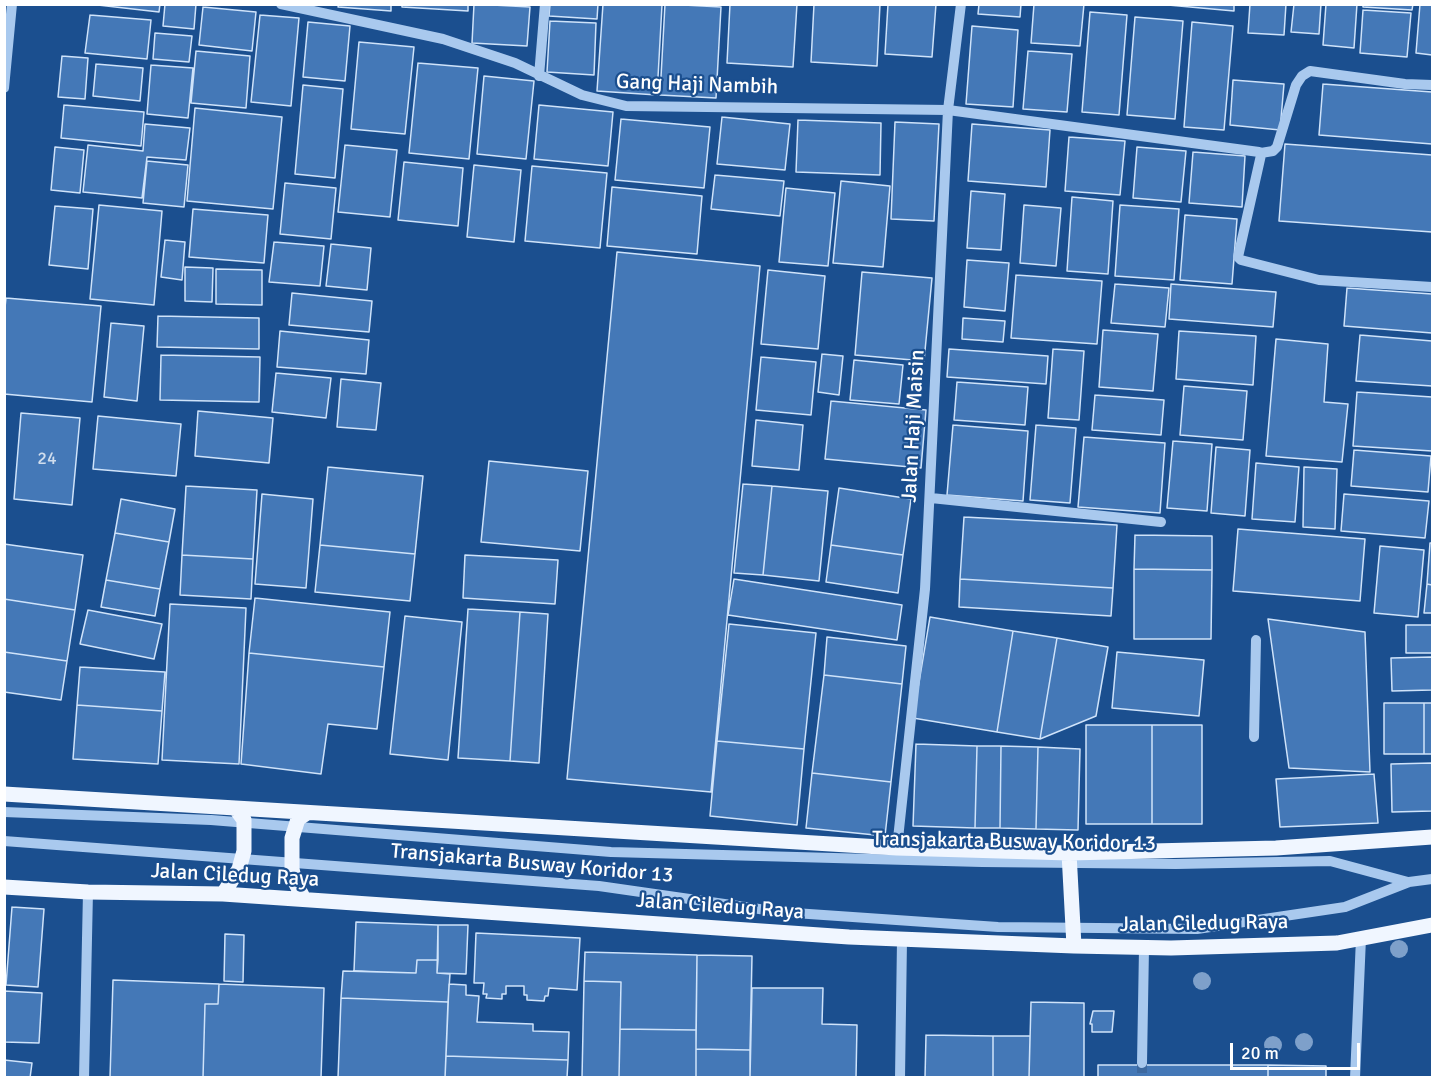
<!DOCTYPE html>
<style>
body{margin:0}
#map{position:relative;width:1437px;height:1082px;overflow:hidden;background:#1b4f8f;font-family:Signika,sans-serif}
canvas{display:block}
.frame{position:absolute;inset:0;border:6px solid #fff;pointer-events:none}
.scale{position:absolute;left:1230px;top:1043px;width:130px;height:27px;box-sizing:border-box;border:3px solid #fff;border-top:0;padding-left:8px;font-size:18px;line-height:21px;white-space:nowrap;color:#fff;-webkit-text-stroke:4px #1b4f8f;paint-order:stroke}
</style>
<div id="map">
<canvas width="1437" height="1082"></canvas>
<div class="frame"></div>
<div class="scale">20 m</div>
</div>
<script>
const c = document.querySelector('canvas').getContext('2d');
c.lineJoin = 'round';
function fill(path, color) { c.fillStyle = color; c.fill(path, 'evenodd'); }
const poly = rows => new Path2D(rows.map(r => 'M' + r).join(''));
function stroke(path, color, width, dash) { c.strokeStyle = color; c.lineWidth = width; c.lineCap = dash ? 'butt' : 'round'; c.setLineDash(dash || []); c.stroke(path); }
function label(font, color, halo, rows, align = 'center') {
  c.font = font + ' Signika,sans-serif'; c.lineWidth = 4.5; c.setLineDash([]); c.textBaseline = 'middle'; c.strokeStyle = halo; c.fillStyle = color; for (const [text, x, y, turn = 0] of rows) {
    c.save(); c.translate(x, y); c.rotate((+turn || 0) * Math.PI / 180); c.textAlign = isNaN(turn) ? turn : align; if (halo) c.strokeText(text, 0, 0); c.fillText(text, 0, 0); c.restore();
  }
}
const building = poly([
 [89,4,160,4,159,12,89,4],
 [165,4,196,4,194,29,163,26,165,4],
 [339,4,391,4,391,11,338,7,339,4],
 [402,4,468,4,468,11,402,7,402,4],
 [474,4,530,7,527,46,472,43,474,4],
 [550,4,598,4,597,19,549,16,550,4],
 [603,4,662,5,657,95,597,91,603,4],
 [665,4,721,7,716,98,660,95,665,4],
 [730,4,797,4,793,67,727,63,730,4],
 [814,4,880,4,877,66,811,62,814,4],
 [888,4,936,4,932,57,885,54,888,4],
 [979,4,1021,4,1020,17,978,14,979,4],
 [1034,4,1084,4,1080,46,1031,43,1034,4],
 [1157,4,1234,4,1234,11,1157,4],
 [1250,4,1286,4,1284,35,1248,33,1250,4],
 [1294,4,1321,4,1319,34,1291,32,1294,4],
 [1326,4,1357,4,1354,48,1323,45,1326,4],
 [1363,4,1413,4,1412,10,1363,7,1363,4],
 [1420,4,1432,4,1432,55,1416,53,1420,4],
 [203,7,256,12,252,51,199,45,203,7],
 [1363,10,1411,13,1407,57,1360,53,1363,10],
 [1090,12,1127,15,1119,115,1082,112,1090,12],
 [90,15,151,20,147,59,85,53,90,15],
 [260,15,299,18,291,106,251,102,260,15],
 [1135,17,1183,21,1175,119,1127,115,1135,17],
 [550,21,596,23,594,75,547,72,550,21],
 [308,22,350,26,345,81,303,77,308,22],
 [1192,22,1233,26,1224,130,1184,127,1192,22],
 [972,26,1018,30,1013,107,966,104,972,26],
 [155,33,192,36,189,62,153,59,155,33],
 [359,42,414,47,405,134,351,129,359,42],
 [196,51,250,56,246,108,191,103,196,51],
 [1028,51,1072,54,1067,112,1023,109,1028,51],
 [62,56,88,58,85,99,58,97,62,56],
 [418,63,478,68,469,159,409,153,418,63],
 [96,64,143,68,140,101,93,96,96,64],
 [151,65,193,68,188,118,147,114,151,65],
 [484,76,534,81,526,159,477,154,484,76],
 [1233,80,1284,84,1280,130,1230,125,1233,80],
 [1323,84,1432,92,1432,144,1319,135,1323,84],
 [303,85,343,89,335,178,295,174,303,85],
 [64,105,144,112,141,146,61,138,64,105],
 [539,105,613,112,608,166,534,159,539,105],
 [195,108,282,117,273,209,187,201,195,108],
 [722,117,790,124,785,170,717,164,722,117],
 [621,119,710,127,704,188,615,180,621,119],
 [798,120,881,123,880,175,796,172,798,120],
 [895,122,939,124,934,221,891,219,895,122],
 [145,124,190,128,186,160,147,157,142,198,83,192,88,145,143,151,145,124],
 [972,124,1050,130,1046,187,968,181,972,124],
 [1069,137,1125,141,1120,195,1065,191,1069,137],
 [1285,144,1432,155,1432,232,1279,221,1285,144],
 [345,145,397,150,390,217,338,212,345,145],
 [55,147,84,150,80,193,51,190,55,147],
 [1137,147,1186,151,1181,202,1133,198,1137,147],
 [1193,152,1245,156,1242,207,1189,203,1193,152],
 [147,161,188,165,184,207,143,203,147,161],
 [404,162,463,168,458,226,398,220,404,162],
 [474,165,521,170,514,242,467,237,474,165],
 [532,166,607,173,600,248,525,241,532,166],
 [715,175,784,181,780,216,711,209,715,175],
 [841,181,890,186,883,267,833,263,841,181],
 [285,183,336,188,331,239,280,234,285,183],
 [612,187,702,196,697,254,607,246,612,187],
 [786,188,835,193,828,266,779,262,786,188],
 [971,191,1005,194,1001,250,967,248,971,191],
 [1072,197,1113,201,1108,274,1067,271,1072,197],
 [99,205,162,211,154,305,90,299,99,205],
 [1024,205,1061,208,1056,266,1020,263,1024,205],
 [1120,205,1179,209,1174,280,1115,276,1120,205],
 [55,206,93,209,88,269,49,265,55,206],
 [193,209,268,215,264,263,189,257,193,209],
 [1185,215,1237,219,1232,284,1180,280,1185,215],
 [165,240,185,242,182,280,161,277,165,240],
 [274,242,324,246,320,286,269,282,274,242],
 [331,244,371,248,367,290,326,286,331,244],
 [617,252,760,266,711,792,567,779,617,252],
 [967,260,1009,263,1005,311,964,307,967,260],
 [185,267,213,268,212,302,185,301,185,267],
 [216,269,262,270,262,305,216,304,216,269],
 [768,270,825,276,818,349,761,344,768,270],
 [862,272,932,278,924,361,855,355,862,272],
 [1016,275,1102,281,1097,344,1011,338,1016,275],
 [1115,284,1169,288,1165,327,1111,323,1115,284],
 [1171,284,1276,292,1273,327,1169,319,1171,284],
 [1347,288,1432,294,1432,333,1344,326,1347,288],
 [292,293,372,301,369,332,289,325,292,293],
 [6,298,101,306,92,402,4,394,4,317,6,298],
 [158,316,259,318,259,349,157,347,158,316],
 [963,318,1005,321,1003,342,962,339,963,318],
 [111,323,144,326,137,401,104,397,111,323],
 [1103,330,1158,334,1153,391,1099,387,1103,330],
 [280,331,369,340,366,374,277,367,280,331],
 [1179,331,1256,336,1253,385,1176,379,1179,331],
 [1360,335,1432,341,1432,386,1356,381,1360,335],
 [1276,339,1328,344,1324,402,1348,404,1342,462,1266,456,1276,339],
 [949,349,1048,356,1046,384,947,377,949,349],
 [1053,349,1084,351,1079,420,1048,418,1053,349],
 [822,354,843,356,839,395,818,392,822,354],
 [161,355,260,357,259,402,160,400,161,355],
 [761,357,816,362,811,415,756,410,761,357],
 [854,360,903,365,899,404,850,400,854,360],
 [276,373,331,378,326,418,272,412,276,373],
 [341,379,381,383,376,430,337,427,341,379],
 [957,382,1028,387,1025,425,954,420,957,382],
 [1184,386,1247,391,1243,440,1180,435,1184,386],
 [1357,392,1432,397,1432,451,1353,446,1357,392],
 [1095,395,1164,400,1161,435,1092,430,1095,395],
 [831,401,926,410,921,468,825,459,831,401],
 [198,411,273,418,269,463,195,456,198,411],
 [21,413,80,418,72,505,14,499,21,413],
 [98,416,181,424,176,476,93,469,98,416],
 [756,420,803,425,799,470,752,466,756,420],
 [953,425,1028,431,1023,501,947,495,953,425],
 [1036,425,1076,428,1070,503,1030,500,1036,425],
 [1084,437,1165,443,1160,513,1078,507,1084,437],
 [1173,441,1212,444,1207,511,1167,508,1173,441],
 [1216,447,1250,450,1245,516,1211,513,1216,447],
 [1354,450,1431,456,1428,492,1351,486,1354,450],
 [489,461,588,471,580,551,481,542,489,461],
 [1256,463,1299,467,1295,522,1252,519,1256,463],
 [328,467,423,476,415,554,320,545,328,467],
 [1304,467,1337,469,1335,529,1303,527,1304,467],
 [743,484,772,486,763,575,734,573,743,484],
 [186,486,257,490,253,559,182,555,186,486],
 [772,486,828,491,819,581,763,575,772,486],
 [839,488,911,499,903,555,831,545,839,488],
 [262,494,313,499,306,588,255,584,262,494],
 [1344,494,1429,501,1425,538,1341,531,1344,494],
 [121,499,175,509,169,542,115,533,121,499],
 [964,517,1117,525,1113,588,960,579,964,517],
 [1238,529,1365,539,1360,601,1233,591,1238,529],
 [115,533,169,542,160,589,106,580,115,533],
 [1135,535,1212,536,1212,570,1134,569,1135,535],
 [1430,543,1432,543,1432,585,1427,584,1430,543],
 [4,544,83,555,75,610,4,599,4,544],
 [320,545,415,554,410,601,315,592,320,545],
 [831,545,903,555,898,593,826,582,831,545],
 [1380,546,1424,550,1418,617,1374,613,1380,546],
 [182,555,253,559,251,599,180,595,182,555],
 [465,555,558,560,555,604,463,598,465,555],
 [1134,569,1212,570,1211,639,1134,639,1134,569],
 [734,579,902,605,897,640,728,615,734,579],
 [960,579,1113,588,1111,616,959,607,960,579],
 [106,580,160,589,155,616,101,607,106,580],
 [1427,584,1432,585,1432,613,1424,613,1427,584],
 [255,598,390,612,384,667,249,653,255,598],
 [4,599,75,610,67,661,4,652,4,599],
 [170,604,246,608,239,764,162,760,170,604],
 [468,609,520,612,510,761,458,758,468,609],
 [88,610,162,624,154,659,80,644,88,610],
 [520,612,548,614,539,763,510,761,520,612],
 [405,616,462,622,448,760,390,754,405,616],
 [930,617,1013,631,997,732,913,718,930,617],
 [1268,619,1365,632,1370,772,1289,768,1268,619],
 [729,624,816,633,804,749,717,741,729,624],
 [1406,625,1432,625,1432,653,1406,653,1406,625],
 [1013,631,1057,638,1040,739,997,732,1013,631],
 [827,637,906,646,902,684,824,675,827,637],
 [1057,638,1108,647,1096,716,1040,739,1057,638],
 [4,652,67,661,61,700,4,692,4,652],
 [1117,652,1204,660,1199,716,1112,708,1117,652],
 [249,653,384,667,377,729,328,724,321,774,241,764,249,653],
 [1432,657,1432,690,1392,691,1391,658,1432,657],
 [80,667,165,672,162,711,77,705,80,667],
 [824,675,902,684,891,782,812,773,824,675],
 [1384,703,1424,703,1424,754,1384,754,1384,703],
 [1424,703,1432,703,1432,754,1424,754,1424,703],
 [77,705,162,711,158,764,73,759,77,705],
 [1086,725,1152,725,1152,824,1086,824,1086,725],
 [1152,725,1202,725,1202,824,1152,824,1152,725],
 [717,741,804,749,797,825,710,816,717,741],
 [916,744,977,746,975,828,913,826,916,744],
 [977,746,1001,746,1000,828,975,828,977,746],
 [1001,746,1038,747,1036,829,1000,828,1001,746],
 [1038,747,1080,749,1078,830,1036,829,1038,747],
 [1432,763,1432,811,1392,812,1391,764,1432,763],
 [812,773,891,782,885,836,806,828,812,773],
 [1374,774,1378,823,1280,827,1276,779,1374,774],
 [12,907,44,909,38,987,6,985,12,907],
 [356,922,438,925,438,960,417,960,416,973,354,971,356,922],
 [438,925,468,925,466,974,437,973,438,925],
 [476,933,580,938,577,990,549,988,548,996,545,996,544,1001,527,1000,527,995,524,995,524,986,506,986,506,994,502,994,502,999,486,998,487,994,483,994,484,983,474,983,476,933],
 [225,934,244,935,243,982,224,981,225,934],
 [585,952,697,955,696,1030,620,1029,621,982,584,981,585,952],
 [697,955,752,956,750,1050,696,1049,697,955],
 [417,960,438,960,437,973,450,974,448,1002,341,998,343,971,416,973,417,960],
 [113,980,219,984,218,1004,205,1004,203,1078,110,1078,113,980],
 [584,981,621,982,619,1078,582,1078,584,981],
 [219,984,324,988,321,1078,203,1078,205,1004,218,1004,219,984],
 [449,984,466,985,466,995,479,996,477,1022,533,1024,533,1031,569,1032,568,1060,446,1056,449,984],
 [752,988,823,988,822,1024,857,1025,856,1078,750,1078,752,988],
 [4,991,42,993,39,1043,4,1042,4,991],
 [341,998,448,1002,445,1078,338,1078,341,998],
 [1031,1002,1084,1003,1084,1078,1029,1078,1031,1002],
 [1093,1011,1114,1011,1112,1032,1092,1032,1092,1024,1090,1024,1093,1011],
 [620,1029,696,1030,696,1078,619,1078,620,1029],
 [926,1035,993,1036,993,1078,925,1078,926,1035],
 [993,1036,1030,1036,1029,1078,993,1078,993,1036],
 [696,1049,750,1050,750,1078,696,1078,696,1049],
 [446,1056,568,1060,567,1078,445,1078,446,1056],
 [4,1060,32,1063,30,1078,4,1078,4,1060],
 [1098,1065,1268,1065,1268,1078,1098,1078,1098,1065],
 [1268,1065,1326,1066,1326,1078,1268,1078,1268,1065]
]);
fill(building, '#4478b7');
stroke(building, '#cfe3fa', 1.5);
stroke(poly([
 [1142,1063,1142,1078]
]), '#3d69a0', 10, [10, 5]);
stroke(poly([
 [281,4,443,39,515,63,582,95,626,106,948,110,1259,152,1261,155,1238,257,1241,260,1319,280,1432,287],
 [539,76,545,4],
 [4,88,12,4],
 [1261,153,1273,151,1277,147,1296,85,1302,76,1310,71,1405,84,1432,85],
 [931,498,1161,522],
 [1254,737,1256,640],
 [4,812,211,820,611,852,982,862,1176,864,1330,861,1408,882],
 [4,841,599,886,780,912,998,927,1197,929,1345,907,1409,882,1432,879],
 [897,848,925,589,948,110,961,4],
 [1142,1063,1144,948],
 [84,1078,88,892],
 [900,1078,902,940],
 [1355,1078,1361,938]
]), '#a9c9ee', 10);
stroke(poly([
 [4,794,897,848,1069,853,1276,848,1432,837],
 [1069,853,1074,946],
 [4,887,88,892,223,894,849,937,1074,946,1171,948,1337,943,1432,925],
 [223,894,239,869,244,851,244,820,236,809],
 [304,899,295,882,292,869,292,838,298,819,307,813]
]), '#f0f6ff', 15);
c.fillStyle = '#7ea0ca';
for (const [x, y] of [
 [1399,949],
 [1202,981],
 [1304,1042],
 [1273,1045]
]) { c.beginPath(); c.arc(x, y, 9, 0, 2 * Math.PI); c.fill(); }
label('18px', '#d0dded', null, [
 ["24",47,459]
]);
label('21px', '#fff', '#1b4f8f', [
 ["Gang Haji Nambih",697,85,2],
 ["Jalan Haji Maisin",914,426,-87],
 ["Transjakarta Busway Koridor 13",1014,842,1],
 ["Transjakarta Busway Koridor 13",532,864,5],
 ["Jalan Ciledug Raya",235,876,3],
 ["Jalan Ciledug Raya",720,907,4],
 ["Jalan Ciledug Raya",1204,924,-1]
]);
</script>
